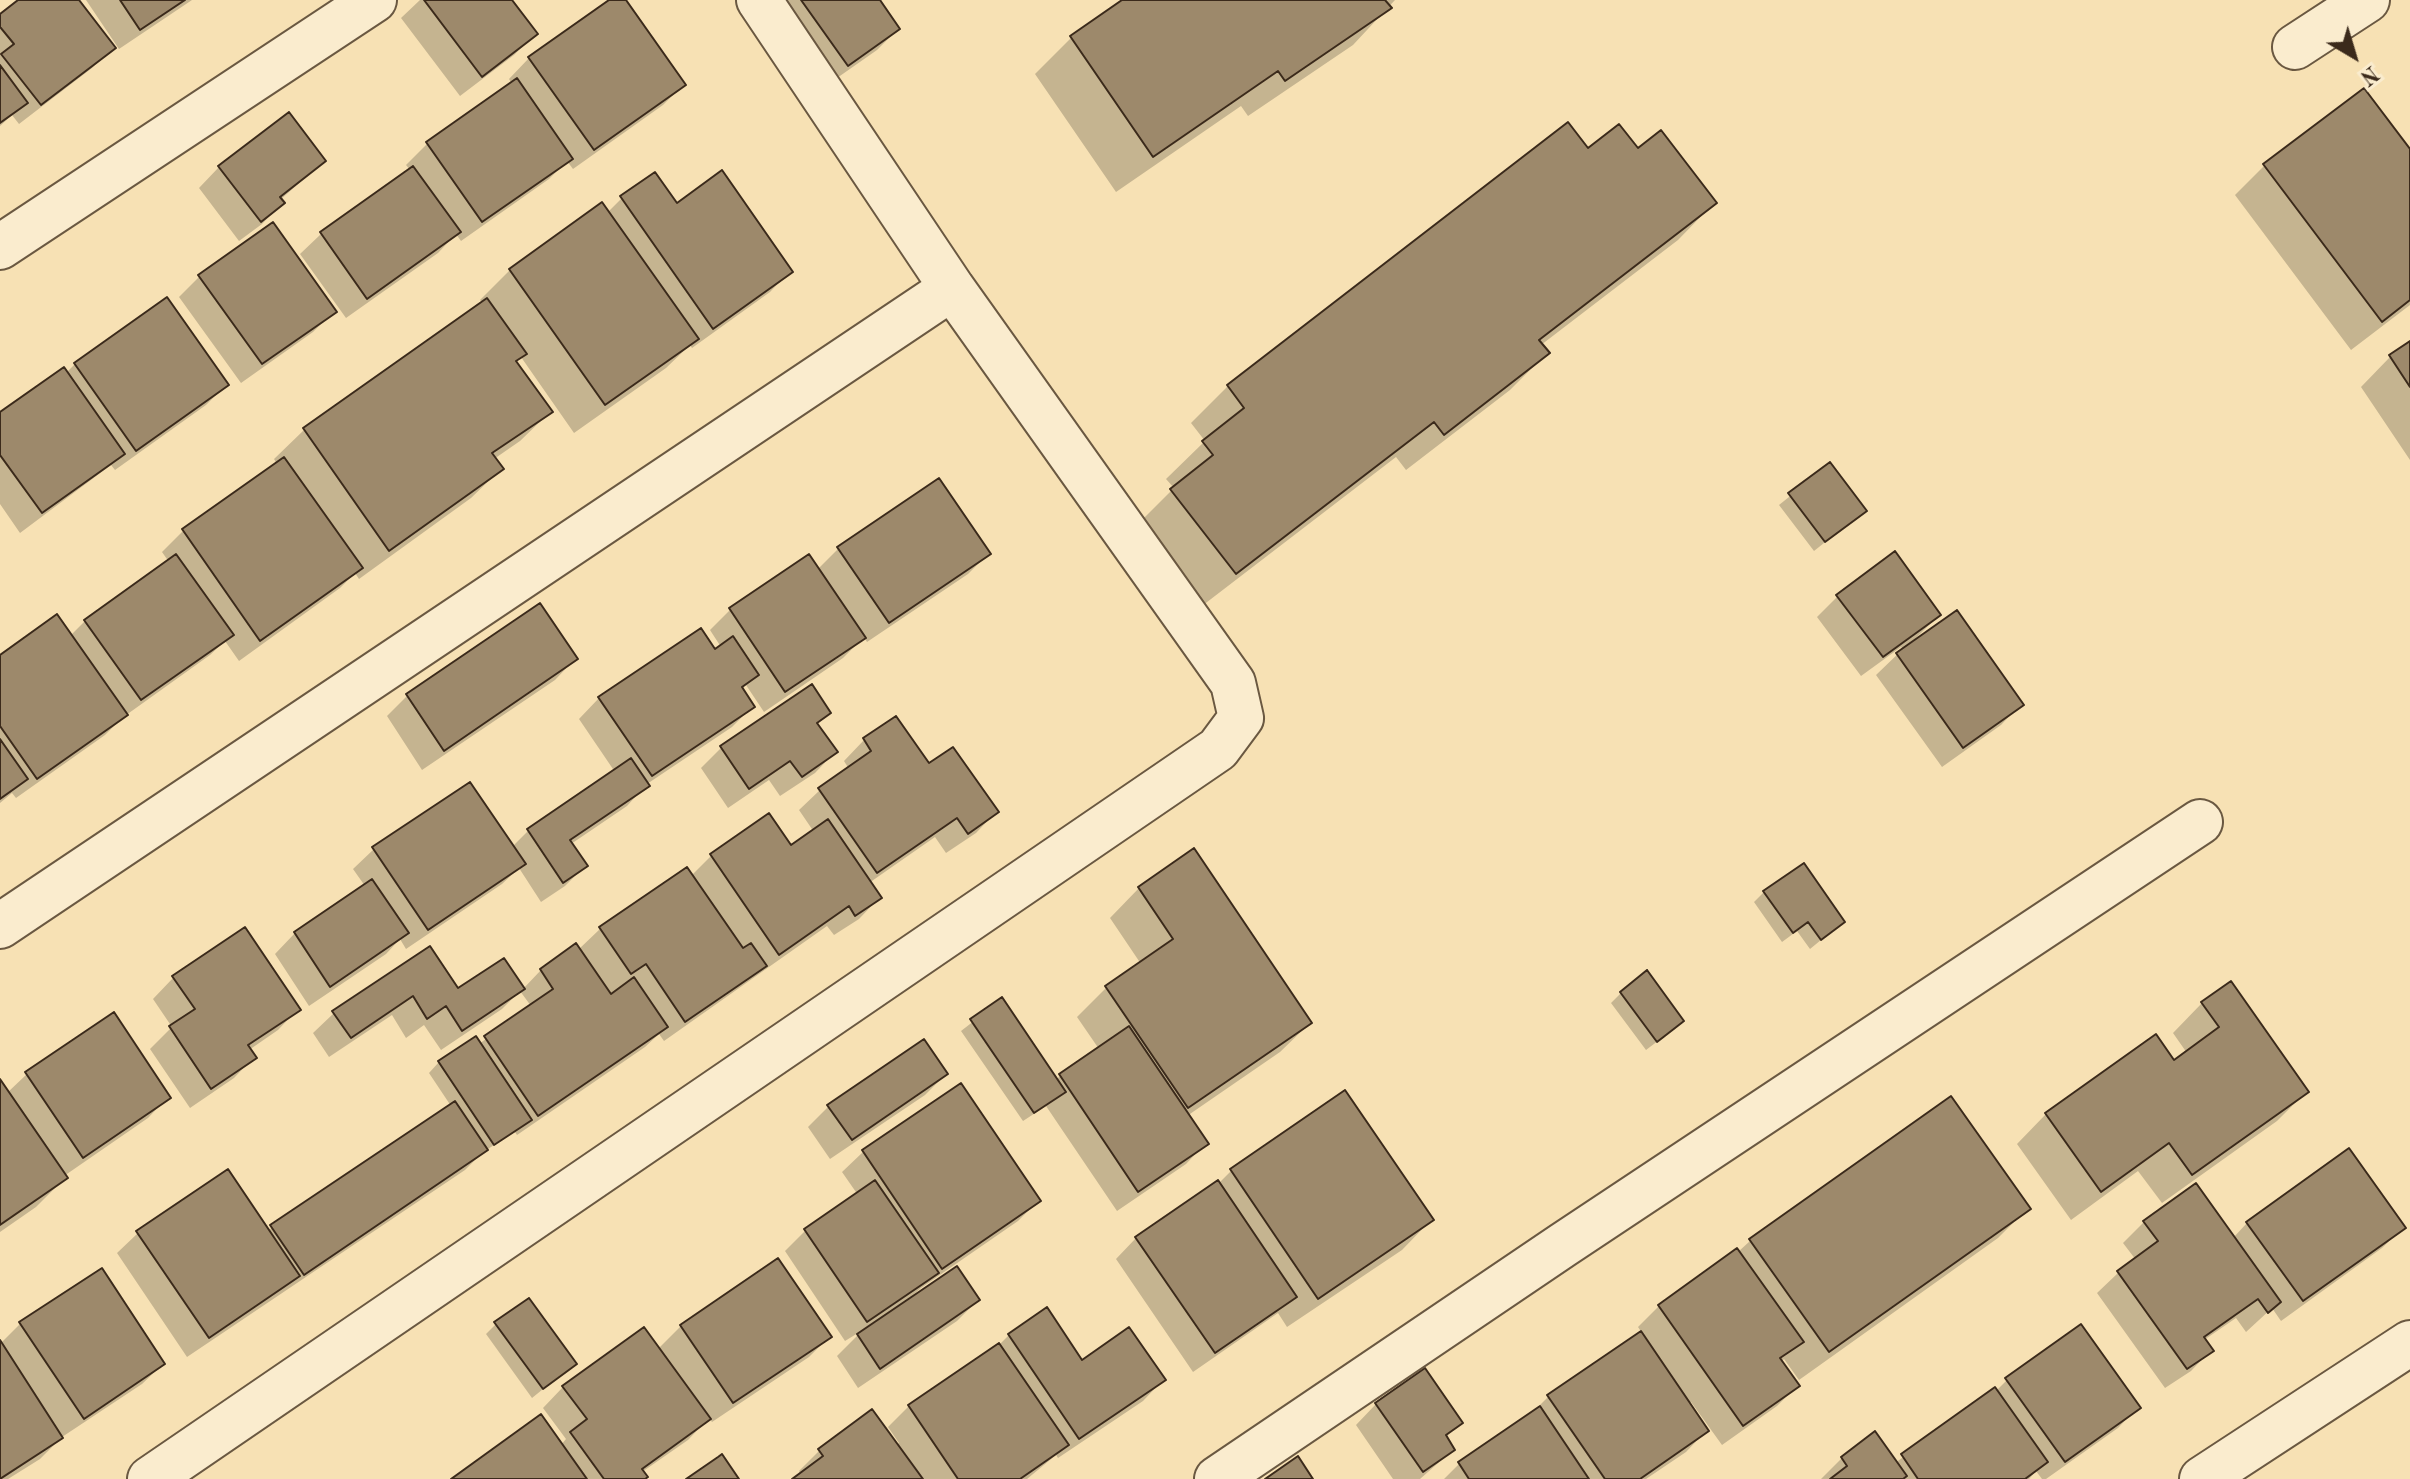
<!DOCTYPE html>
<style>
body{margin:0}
#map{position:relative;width:2410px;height:1479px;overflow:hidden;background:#f7e1b4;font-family:"Old Standard TT",serif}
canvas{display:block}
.north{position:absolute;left:2314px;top:16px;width:80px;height:80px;-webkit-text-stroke:6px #faecce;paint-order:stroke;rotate:142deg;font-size:22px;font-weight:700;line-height:32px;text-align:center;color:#3b2a1b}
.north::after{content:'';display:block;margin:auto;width:28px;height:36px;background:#3b2a1b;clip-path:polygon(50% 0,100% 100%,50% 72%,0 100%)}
</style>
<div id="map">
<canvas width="2410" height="1479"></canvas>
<div class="north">N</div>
</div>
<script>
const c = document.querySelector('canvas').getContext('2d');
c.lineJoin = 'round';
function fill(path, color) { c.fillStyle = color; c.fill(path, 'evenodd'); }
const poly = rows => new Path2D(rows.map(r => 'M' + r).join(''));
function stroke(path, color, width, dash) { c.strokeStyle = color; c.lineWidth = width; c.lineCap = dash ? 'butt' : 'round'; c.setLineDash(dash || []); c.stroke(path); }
fill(poly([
 [21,0,77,0,113,47,92,68,19,124,12,115,0,126,0,16],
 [86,0,192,0,119,49],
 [420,0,509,0,535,34,514,55,460,96,401,18],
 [612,0,624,0,684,84,663,105,573,169,567,161,549,179,461,241,456,234,438,253,346,318,300,254,321,234,410,170,406,165,427,144,512,84,509,79,529,58],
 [784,0,878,0,898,29,877,50,827,85],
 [1126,0,1395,0,1353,45,1248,116,1241,106,1116,192,1035,74,1072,37],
 [1588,151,1637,151,1714,203,1678,240,1541,345,1547,353,1510,390,1406,470,1396,457,1198,609,1135,527,1174,488,1166,479,1205,441,1191,423,1228,386],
 [2410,153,2410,305,2351,350,2235,195,2264,166],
 [324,161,280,200,282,203,262,224,239,241,199,188,219,167],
 [622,198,676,205,790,271,770,292,692,348,690,345,666,368,574,433,521,357,515,363,550,412,520,441,494,459,501,469,471,498,359,579,355,573,340,588,239,661,225,641,210,655,122,718,105,735,16,798,12,793,0,803,0,657,70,636,85,621,169,562,162,552,183,531,277,464,274,459,304,430,483,303,480,300,510,270,602,205,607,213],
 [200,276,334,311,313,332,241,383,179,297],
 [2410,344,2410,460,2361,387,2390,357],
 [75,364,226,385,206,405,115,470,111,465,20,533,0,504,0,415,66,373],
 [1829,465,1864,511,1814,551,1779,505],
 [839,548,988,554,968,574,867,642,864,637,843,658,764,712,746,685,741,690,752,707,732,727,647,784,627,806,571,844,585,866,565,886,541,902,519,868,502,884,406,949,400,939,386,954,309,1006,275,954,295,933,365,886,353,869,374,849,512,847,528,831,615,772,579,719,599,698,715,652,721,647,710,630,731,609,817,570],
 [1838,596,1939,615,1913,641,1914,642,2021,704,2001,725,1942,767,1876,675,1903,649,1901,647,1861,676,1817,617],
 [575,659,555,680,422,770,387,716,407,696],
 [828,713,816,725,835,752,815,773,780,796,769,780,728,808,701,768,721,748],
 [864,740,928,766,996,812,976,833,946,853,935,837,869,883,879,898,859,919,834,935,827,926,664,1041,659,1034,645,1047,517,1135,515,1132,483,1152,465,1170,187,1357,117,1253,138,1233,267,1231,451,1106,429,1073,439,1062,479,1044,531,1006,520,991,502,1009,441,1050,424,1025,406,1038,392,1015,329,1057,313,1033,334,1013,430,948,458,990,523,989,541,970,578,950,600,929,686,869,691,876,711,856,769,816,791,847,814,832,799,810,820,790,849,769,844,761],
 [1139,888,1310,1023,1280,1052,1187,1116,1206,1143,1186,1164,1117,1211,1046,1106,1023,1121,961,1031,1001,1000,1055,1080,1099,1049,1077,1017,1106,988,1141,964,1110,918],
 [1764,892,1843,922,1810,949,1797,931,1782,942,1754,902],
 [245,930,298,1009,278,1030,249,1050,254,1057,234,1078,190,1108,150,1049,172,1027,153,999,173,978],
 [1621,993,1671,1031,1646,1050,1611,1003],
 [2202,1003,2307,1091,2277,1121,2162,1203,2138,1171,2071,1220,2017,1144,2046,1114,2173,1063,2187,1053,2173,1033],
 [27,1074,168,1097,148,1118,64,1176,65,1178,36,1207,0,1232,0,1083,7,1093],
 [946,1074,925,1095,830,1159,808,1127,829,1106],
 [1950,1099,2028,1208,1998,1238,1799,1380,1784,1359,1780,1363,1797,1386,1777,1406,1722,1445,1691,1402,1688,1404,1706,1431,1686,1452,1646,1479,1444,1479,1459,1464,1529,1416,1549,1396,1642,1333,1638,1327,1659,1306,1738,1252,1750,1241],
 [863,1152,1039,1200,1018,1221,921,1288,911,1297,978,1300,957,1321,858,1388,837,1356,859,1334,858,1333,845,1341,785,1251,805,1231,858,1195,842,1172],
 [1231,1171,1431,1220,1402,1250,1287,1327,1278,1313,1193,1372,1116,1259,1136,1238,1218,1184],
 [2144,1222,2233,1238,2247,1223,2403,1228,2382,1248,2281,1321,2272,1308,2246,1332,2236,1318,2204,1340,2211,1350,2191,1371,2165,1388,2097,1293,2118,1273,2136,1260,2123,1243],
 [20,1324,163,1364,142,1384,62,1437,40,1459,8,1479,0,1479,0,1344],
 [496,1324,574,1364,532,1398,486,1334],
 [681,1326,829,1337,809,1357,712,1422,709,1418,688,1440,642,1472,643,1479,455,1479,561,1445,566,1439,543,1408,563,1387,658,1349],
 [1009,1335,1082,1363,1163,1380,1143,1401,1058,1458,1056,1455,1027,1479,795,1479,801,1475,799,1471,819,1451,896,1445,899,1443,888,1427,909,1406,998,1346],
 [2007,1380,2138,1407,2118,1428,2046,1479,2042,1479,2036,1471,2029,1479,1821,1479,1842,1458,1895,1463,1996,1391],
 [1376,1404,1460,1422,1445,1438,1453,1450,1420,1479,1393,1479,1356,1425]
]), '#0003');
const building = poly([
 [18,0,79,0,116,48,41,105,1,54,14,44,0,27,0,14,18,0],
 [120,0,185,0,140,30,120,0],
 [424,0,512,0,538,34,482,77,424,0],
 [609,0,626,0,686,85,594,150,528,57,609,0],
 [801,0,880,0,900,29,848,66,801,0],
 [1122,0,1385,0,1392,8,1285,81,1278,71,1153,157,1070,36,1122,0],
 [0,65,28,103,0,123,0,65],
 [517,78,573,159,482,222,426,142,517,78],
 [2364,88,2410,149,2410,300,2382,322,2263,164,2364,88],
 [289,112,326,161,280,197,285,203,261,222,218,166,289,112],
 [1568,122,1588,148,1619,124,1638,148,1661,130,1717,203,1539,340,1550,353,1444,435,1434,422,1236,574,1170,489,1213,455,1202,441,1244,408,1227,385,1568,122],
 [413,166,461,232,367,299,320,232,413,166],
 [722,170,793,272,713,329,620,196,655,172,677,203,722,170],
 [602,202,699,339,605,405,509,269,602,202],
 [273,222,337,312,262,364,198,275,273,222],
 [167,297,229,385,136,451,74,363,167,297],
 [487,298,527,354,516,361,553,412,492,453,504,469,389,551,303,428,487,298],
 [2410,341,2410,387,2389,355,2410,341],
 [64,367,125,454,42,513,0,455,0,412,64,367],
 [284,457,363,568,260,641,182,529,284,457],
 [1830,462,1867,511,1825,542,1788,493,1830,462],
 [939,478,991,554,889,623,837,547,939,478],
 [1895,551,1941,615,1883,657,1836,595,1895,551],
 [176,554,234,635,141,700,84,620,176,554],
 [809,554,866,638,785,692,729,608,809,554],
 [540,603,578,659,444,751,406,694,540,603],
 [1957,610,2024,705,1963,748,1896,653,1957,610],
 [57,614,128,715,37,779,0,726,0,655,57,614],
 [701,628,715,649,733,636,759,675,742,687,755,707,652,776,598,697,701,628],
 [812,684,831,713,817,723,838,752,802,777,790,761,749,789,720,746,812,684],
 [896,716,929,763,953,747,999,812,968,834,957,818,877,873,818,788,871,751,863,738,896,716],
 [0,739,28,779,0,799,0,739],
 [631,758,650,786,570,840,588,866,563,883,527,829,631,758],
 [470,782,526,864,428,930,372,847,470,782],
 [769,813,791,845,828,819,882,898,855,916,849,906,779,955,710,854,769,813],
 [1194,848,1312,1023,1188,1108,1105,986,1173,939,1138,887,1194,848],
 [1804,863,1845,922,1821,940,1808,922,1793,933,1763,891,1804,863],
 [687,867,743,948,751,943,767,966,685,1022,646,964,631,974,599,927,687,867],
 [372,879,409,933,330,987,294,932,372,879],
 [245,927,301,1010,248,1045,257,1058,211,1089,169,1026,195,1009,172,976,245,927],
 [576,943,611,994,634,977,668,1027,538,1116,484,1036,553,989,540,969,576,943],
 [430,946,458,988,504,958,525,989,462,1031,446,1006,427,1019,413,996,351,1038,332,1011,430,946],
 [1647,970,1684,1021,1657,1042,1620,992,1647,970],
 [2231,981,2309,1092,2192,1175,2169,1143,2101,1192,2045,1113,2156,1034,2174,1060,2219,1027,2201,1002,2231,981],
 [1002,997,1066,1092,1034,1113,970,1019,1002,997],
 [114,1012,171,1098,83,1158,25,1072,114,1012],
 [1129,1026,1209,1144,1138,1192,1059,1074,1129,1026],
 [476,1036,532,1120,494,1145,438,1061,476,1036],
 [924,1039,948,1074,852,1140,827,1105,924,1039],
 [0,1079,68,1178,0,1225,0,1079],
 [961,1083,1041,1201,942,1269,862,1150,961,1083],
 [1345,1090,1434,1220,1318,1299,1230,1169,1345,1090],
 [1951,1096,2031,1209,1829,1352,1749,1239,1951,1096],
 [455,1101,488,1150,304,1275,270,1225,455,1101],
 [2349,1148,2406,1228,2303,1301,2246,1222,2349,1148],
 [228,1169,300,1276,209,1338,136,1231,228,1169],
 [875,1180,939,1273,867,1322,804,1229,875,1180],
 [1218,1180,1297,1297,1215,1353,1135,1237,1218,1180],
 [2196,1183,2281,1302,2268,1313,2258,1299,2204,1337,2214,1351,2187,1369,2117,1271,2158,1241,2143,1221,2196,1183],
 [1737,1248,1804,1342,1780,1358,1800,1386,1743,1426,1658,1305,1737,1248],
 [778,1258,832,1337,733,1403,680,1325,778,1258],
 [957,1266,980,1300,880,1369,857,1334,957,1266],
 [102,1268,165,1364,84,1419,19,1322,102,1268],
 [529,1298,577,1364,543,1389,494,1322,529,1298],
 [1047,1307,1082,1360,1129,1327,1166,1380,1079,1439,1008,1334,1047,1307],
 [2081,1324,2141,1408,2065,1462,2005,1378,2081,1324],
 [644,1327,711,1419,642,1469,648,1477,645,1479,604,1479,570,1432,587,1419,562,1386,644,1327],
 [1641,1331,1709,1431,1640,1479,1605,1479,1547,1395,1641,1331],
 [0,1340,63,1438,0,1479,0,1340],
 [999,1343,1069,1445,1020,1479,958,1479,908,1405,999,1343],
 [1425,1368,1463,1423,1446,1435,1455,1450,1423,1472,1375,1403,1425,1368],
 [1995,1387,2048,1462,2025,1479,1918,1479,1901,1454,1995,1387],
 [1540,1406,1589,1479,1469,1479,1458,1462,1540,1406],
 [872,1409,923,1479,792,1479,823,1456,818,1449,872,1409],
 [541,1414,587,1479,451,1479,541,1414],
 [1875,1431,1907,1476,1903,1479,1830,1479,1847,1466,1841,1457,1875,1431],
 [722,1454,739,1479,686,1479,718,1457,722,1454],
 [1298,1456,1313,1479,1265,1479,1298,1456]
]);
fill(building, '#9d896b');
stroke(building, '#3b2a1b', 2);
const minor = poly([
 [2295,47,2367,0],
 [0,247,374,0],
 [0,926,952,288],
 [150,1479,1218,749,1241,718,1233,683,952,288,759,0],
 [1217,1479,1563,1245,2200,822],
 [2202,1479,2410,1343]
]);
stroke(minor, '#6a5841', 48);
stroke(minor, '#faecce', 44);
</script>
